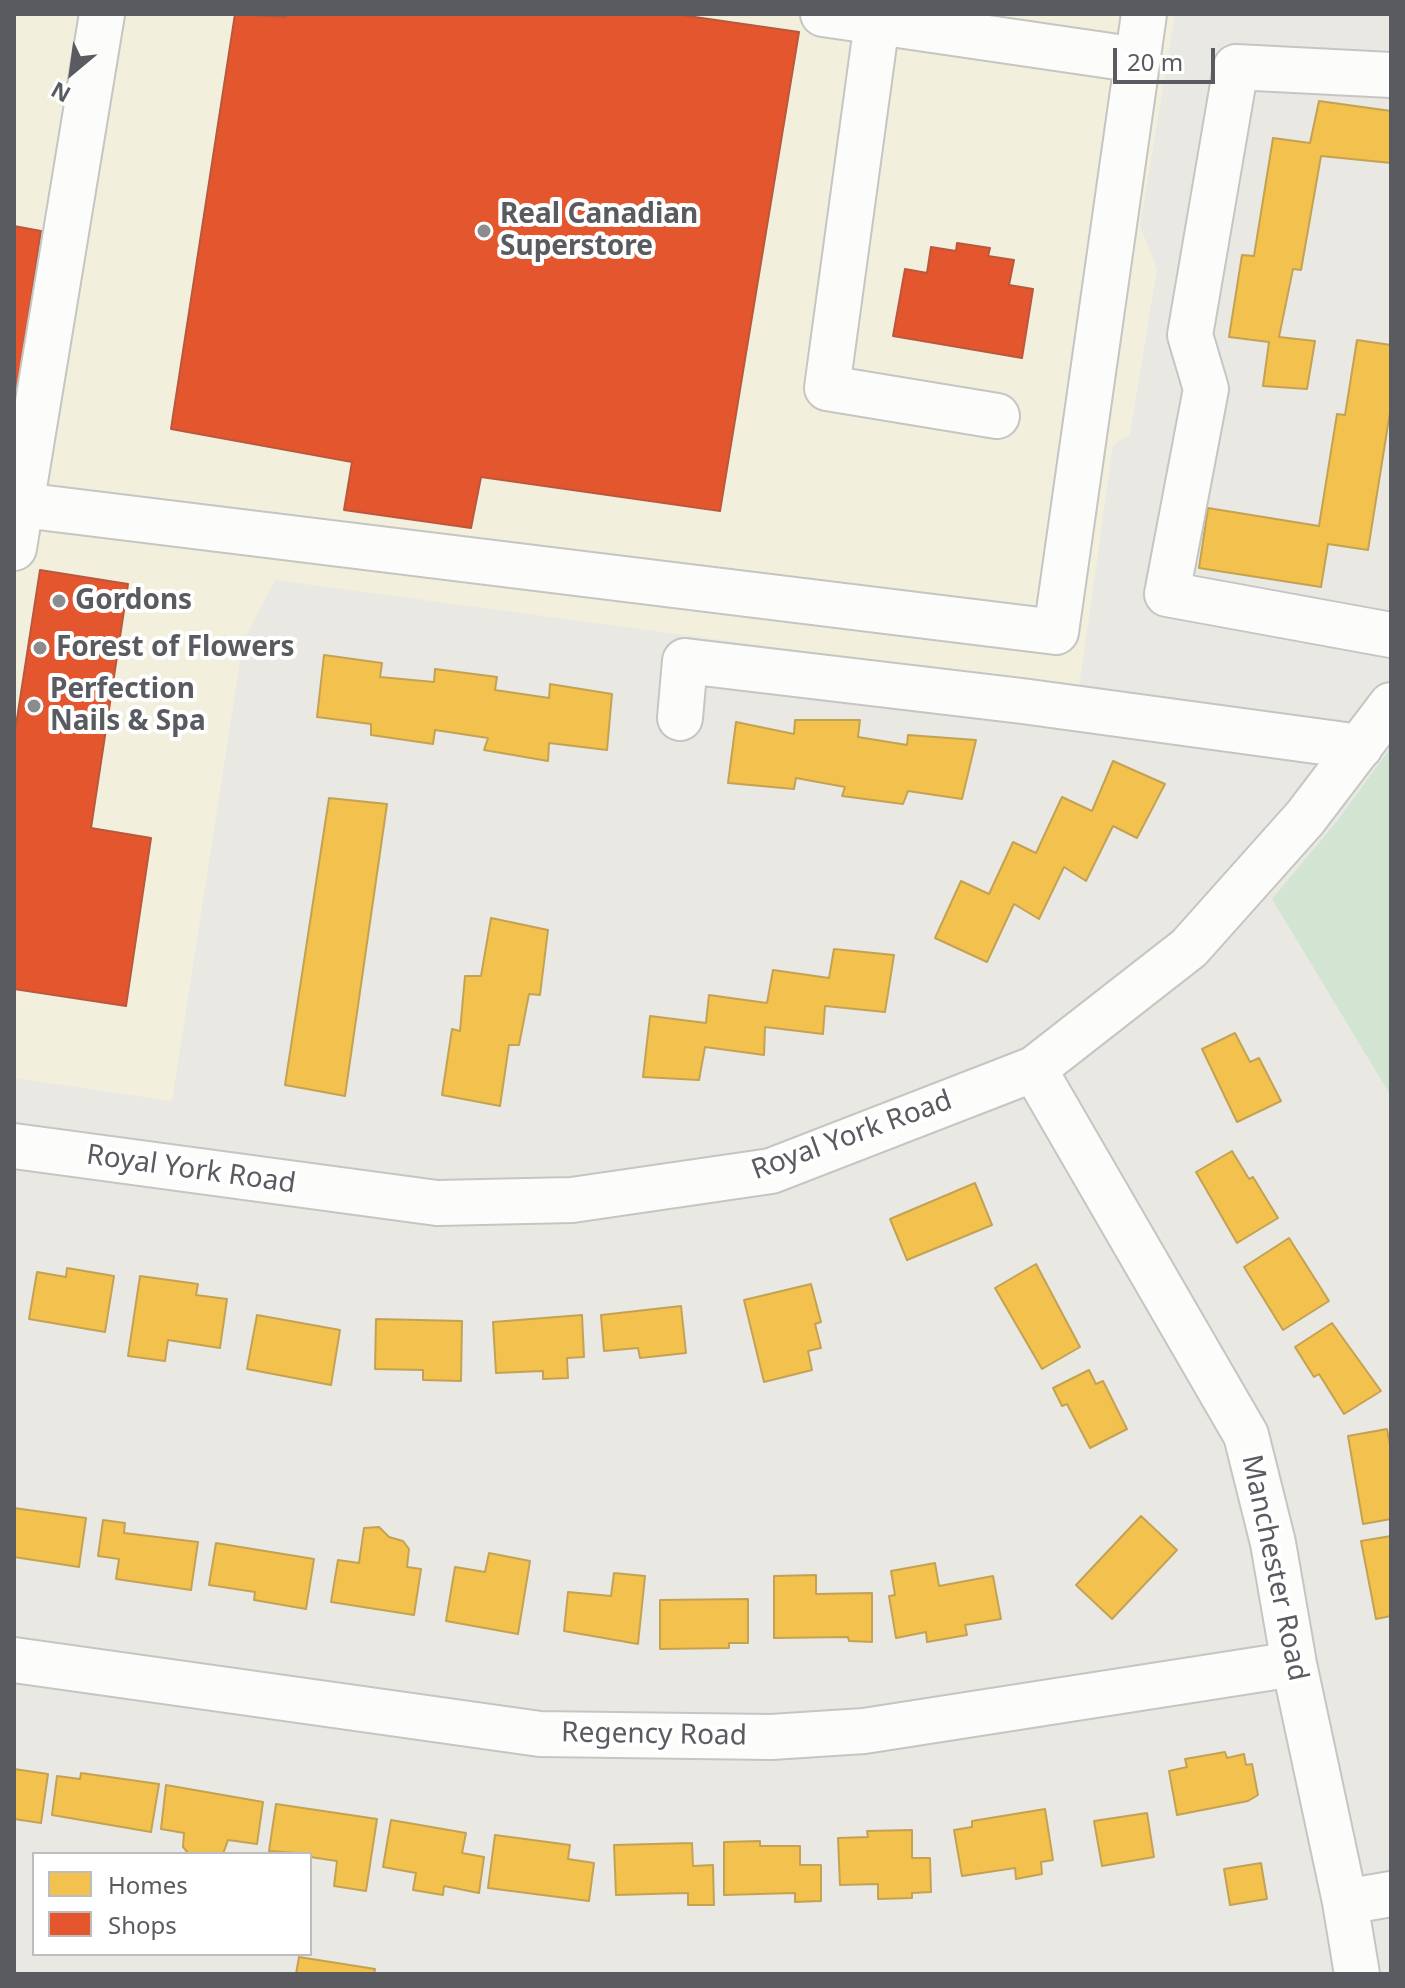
<!DOCTYPE html>
<html>
<head>
<meta charset="utf-8">
<style>
	body { margin:0 }
	#map { position:relative; width:1405px; height:1988px; overflow:hidden; background:#e9e8e3; font-family:"Noto Sans",sans-serif }
	canvas { display:block }
	.frame { position:absolute; inset:0; border:16px solid #595b60; pointer-events:none }
	.legend { position:absolute; left:32px; top:1852px; width:280px; height:104px; box-sizing:border-box; background:#fff; border:2px solid #bdbdbf; margin:0; padding:10px 14px; list-style:none; font-size:24px; color:#595b60 }
	.legend li { display:flex; align-items:center; gap:16px; height:40px }
	.legend b { width:40px; border:2px solid #bdbdbf }
	.north { position:absolute; left:32px; top:32px; width:80px; height:80px; -webkit-text-stroke:6px #fff; paint-order:stroke; rotate:209deg; font-size:22px; font-weight:700; line-height:32px; text-align:center; color:#595b60 }
	.north::after { content:''; display:block; margin:auto; width:28px; height:36px; background:#595b60; clip-path:polygon(50% 0,100% 100%,50% 72%,0 100%) }
	.scale { position:absolute; left:1113px; top:48px; width:102px; height:36px; box-sizing:border-box; border:4px solid #595b60; border-top:0; padding-left:10px; font-size:24px; line-height:28px; white-space:nowrap; color:#595b60; -webkit-text-stroke:6px #fff; paint-order:stroke }
</style>
</head>
<body>
<div id="map">
<canvas width="1405" height="1988"></canvas>
<div class="frame"></div>
<ul class="legend">
<li><b style="height:22px;background:#f2c14e"></b>Homes</li>
<li><b style="height:22px;background:#e4572e"></b>Shops</li>
</ul>
<div class="north">N</div>
<div class="scale">20 m</div>
</div>
<script>
const g = document.querySelector('canvas').getContext('2d');
g.lineJoin = 'round';
function paint(path, color) {
  g.fillStyle = color;
  g.fill(path, 'evenodd');
}
function shape(rows) {
  const path = new Path2D();
  for (const r of rows) {
    path.moveTo(r[0], r[1]);
    for (let i = 2; i < r.length; i += 2) path.lineTo(r[i], r[i + 1]);
  }
  return path;
}
function trace(path, color, width, dash) {
  g.strokeStyle = color;
  g.lineWidth = width;
  g.lineCap = dash ? 'butt' : 'round';
  g.setLineDash(dash || []);
  g.stroke(path);
}
function drawText(font, color, halo, rows, align = 'center') {
  g.font = font + ' "Noto Sans",sans-serif';
  g.lineWidth = 8;
  g.setLineDash([]);
  g.textBaseline = 'middle';
  g.strokeStyle = halo;
  g.fillStyle = color;
  for (const [text, x, y, turn = 0] of rows) {
    g.save();
    g.translate(x, y);
    g.rotate((+turn || 0) * Math.PI / 180);
    g.textAlign = isNaN(turn) ? turn : align;
    if (halo) g.strokeText(text, 0, 0);
    g.fillText(text, 0, 0);
    g.restore();
  }
}
const commercial = shape([
	[14,14,1175,14,1140,226,1157,269,1130,434,1113,445,1079,688,275,580,243,642,172,1101,14,1078]
]);
const green = shape([
	[1391,747,1391,1096,1272,899,1338,820]
]);
const homes = shape([
	[1319,101,1391,111,1391,163,1321,156,1301,270,1293,269,1279,337,1315,341,1307,389,1263,386,1269,342,1229,337,1242,255,1254,256,1273,138,1310,143,1319,101],
	[1357,340,1391,345,1391,406,1368,550,1328,544,1321,587,1199,568,1208,508,1319,526,1337,414,1345,415,1357,340],
	[324,655,382,663,380,677,434,682,435,669,497,677,495,690,549,698,550,684,612,694,607,750,549,743,548,761,484,750,488,738,435,730,433,744,371,735,371,724,317,717,324,655],
	[795,720,860,720,858,737,907,745,908,735,976,740,962,799,908,791,903,804,842,796,845,787,796,778,794,789,728,783,736,722,794,734,795,720],
	[1113,761,1165,784,1137,838,1113,826,1086,881,1064,867,1039,919,1014,904,987,962,935,938,961,881,989,894,1013,842,1036,853,1062,797,1092,811,1113,761],
	[329,798,387,804,345,1096,285,1085,329,798],
	[491,918,548,930,540,995,529,994,519,1045,509,1045,500,1106,442,1095,452,1029,460,1031,465,976,481,976,491,918],
	[834,949,894,955,885,1012,825,1006,823,1034,765,1027,764,1055,705,1047,699,1080,643,1077,650,1016,706,1023,709,995,767,1003,773,970,829,978,834,949],
	[1235,1033,1250,1062,1259,1058,1281,1101,1237,1122,1202,1049,1235,1033],
	[1232,1151,1249,1179,1253,1177,1278,1218,1237,1243,1196,1172,1232,1151],
	[975,1183,992,1225,907,1260,890,1219,975,1183],
	[1289,1238,1329,1301,1283,1330,1244,1267,1289,1238],
	[1036,1264,1080,1347,1042,1369,995,1288,1036,1264],
	[67,1268,114,1276,105,1332,29,1319,37,1272,66,1277,67,1268],
	[140,1276,198,1284,196,1295,227,1299,220,1348,168,1340,165,1361,128,1356,140,1276],
	[811,1284,821,1322,815,1324,821,1348,808,1351,812,1370,764,1382,744,1300,811,1284],
	[681,1306,686,1353,640,1358,638,1348,604,1351,601,1315,681,1306],
	[257,1315,340,1330,331,1385,247,1369,257,1315],
	[582,1315,584,1357,567,1358,568,1378,543,1379,543,1371,496,1373,493,1322,582,1315],
	[376,1319,462,1321,461,1381,423,1380,423,1370,375,1369,376,1319],
	[1332,1323,1381,1391,1344,1414,1319,1374,1314,1377,1295,1347,1332,1323],
	[1089,1370,1096,1384,1103,1381,1127,1429,1090,1448,1067,1404,1062,1406,1053,1388,1089,1370],
	[1387,1429,1391,1450,1391,1519,1363,1524,1348,1436,1387,1429],
	[14,1498,14,1508,86,1518,79,1567,14,1557,14,1498],
	[1141,1516,1177,1550,1112,1619,1076,1585,1141,1516],
	[103,1520,125,1523,124,1533,198,1542,191,1590,116,1579,119,1559,98,1556,103,1520],
	[379,1527,389,1537,403,1541,409,1549,407,1567,421,1569,414,1615,331,1602,338,1560,359,1563,364,1528,379,1527],
	[1391,1536,1391,1616,1376,1619,1361,1541,1391,1536],
	[216,1543,314,1559,306,1609,254,1600,255,1592,209,1585,216,1543],
	[489,1553,530,1561,518,1634,446,1621,455,1567,485,1572,489,1553],
	[935,1563,939,1586,993,1576,1001,1619,965,1625,967,1635,927,1642,926,1632,896,1638,889,1596,895,1595,891,1571,935,1563],
	[614,1573,645,1576,638,1644,564,1631,568,1592,611,1596,614,1573],
	[816,1575,816,1594,872,1593,872,1642,849,1641,848,1637,774,1638,774,1576,816,1575],
	[748,1599,748,1643,729,1643,729,1648,660,1649,660,1600,748,1599],
	[1225,1752,1227,1758,1244,1754,1246,1765,1252,1764,1258,1795,1248,1801,1177,1815,1169,1771,1187,1767,1185,1759,1225,1752],
	[14,1769,48,1774,41,1823,14,1819,14,1769],
	[81,1773,159,1784,151,1832,52,1815,57,1776,80,1779,81,1773],
	[166,1785,263,1802,257,1844,228,1840,223,1854,189,1854,183,1847,184,1833,161,1829,166,1785],
	[276,1804,377,1819,366,1891,334,1886,337,1861,310,1857,310,1854,269,1851,276,1804],
	[1045,1809,1053,1860,1041,1862,1042,1874,1016,1879,1015,1868,962,1876,954,1830,972,1827,972,1821,1045,1809],
	[1147,1813,1154,1857,1102,1866,1094,1821,1147,1813],
	[391,1820,466,1833,462,1853,484,1857,479,1893,444,1886,443,1895,413,1890,416,1873,383,1867,391,1820],
	[912,1830,912,1858,930,1858,931,1892,912,1893,912,1898,878,1899,878,1884,840,1885,838,1838,868,1837,867,1831,912,1830],
	[495,1835,570,1845,568,1859,594,1863,589,1901,488,1888,495,1835],
	[760,1841,760,1846,800,1846,800,1865,821,1865,821,1901,795,1902,795,1893,724,1895,724,1842,760,1841],
	[692,1843,693,1866,713,1865,714,1905,688,1905,688,1893,616,1895,614,1845,692,1843],
	[1261,1863,1267,1899,1230,1905,1224,1869,1261,1863],
	[299,1957,375,1969,374,1974,296,1974,299,1957]
]);
const shops = shape([
	[235,14,286,17,286,14,674,14,799,32,720,511,481,477,471,528,344,510,352,462,171,429,235,14],
	[14,226,41,231,14,412,14,226],
	[957,243,990,248,988,256,1014,260,1009,285,1033,289,1022,358,893,336,905,269,927,273,931,247,956,251,957,243],
	[40,570,128,584,91,828,151,838,126,1006,14,989,14,738,40,570]
]);
const minor = shape([
	[823,14,1138,60],
	[877,22,827,388,997,416],
	[1391,75,1236,67,1190,335,1206,389,1167,594,1391,635],
	[14,504,1056,632,1144,14],
	[14,548,102,14],
	[680,718,685,661,1022,701,1360,747],
	[1034,1069,1246,1435,1273,1543,1294,1664,1345,1902,1357,1974],
	[14,1146,437,1203,572,1200,771,1171,1034,1069,1189,948,1305,818,1391,705],
	[14,1660,540,1734,771,1737,864,1731,1294,1664],
	[1345,1902,1391,1894]
]);
const markers = [
	[484,231,8,"#8b8c8e"],
	[59,601,8,"#8b8c8e"],
	[40,648,8,"#8b8c8e"],
	[34,706,8,"#8b8c8e"]
];
const poiNames = [
	["Real Canadian",500,215],
	["Superstore",500,247],
	["Gordons",75,601],
	["Forest of Flowers",56,648],
	["Perfection",50,690],
	["Nails & Spa",50,722]
];
const streetNames = [
	["Royal York Road",852,1136,-20],
	["Royal York Road",191,1170,8],
	["Manchester Road",1274,1568,78],
	["Regency Road",654,1735,1]
];
paint(commercial, '#f2f0dc');
paint(green, '#d2e4d2');
paint(homes, '#f2c14e');
trace(homes, '#c4a253', 2);
paint(shops, '#e4572e');
trace(shops, '#ba583d', 2);
trace(minor, '#c5c5c3', 48);
trace(minor, '#fcfcfb', 44);
for (const [x, y, r, color] of markers) {
  const dot = new Path2D();
  dot.arc(x, y, r, 0, 2 * Math.PI);
  g.fillStyle = color;
  g.fill(dot);
  trace(dot, '#fff', 3);
}
drawText('bold 28px', '#595b60', '#fff', poiNames, 'left');
drawText('28px', '#595b60', '#fff', streetNames);
</script>
</body>
</html>
